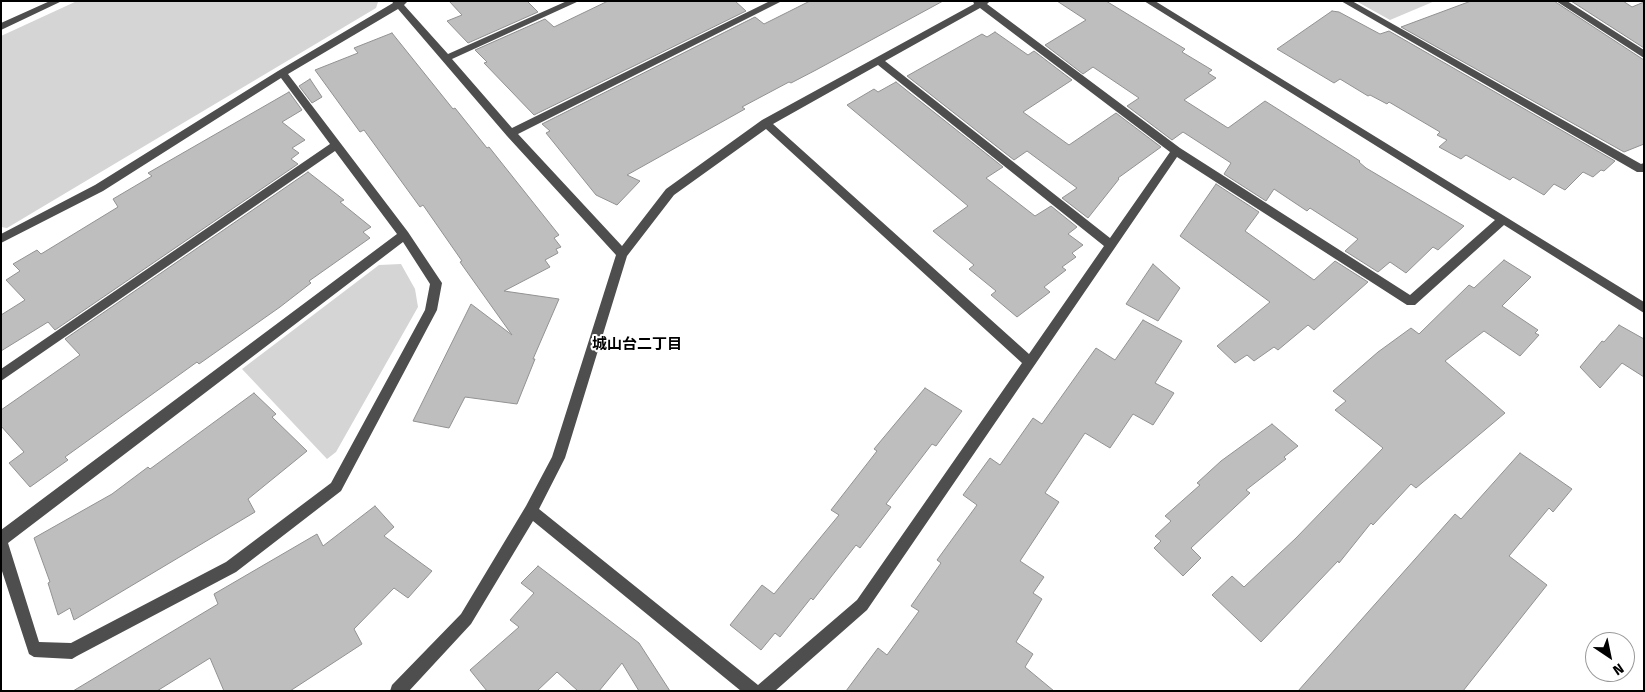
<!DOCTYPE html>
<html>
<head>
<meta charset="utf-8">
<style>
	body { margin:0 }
	#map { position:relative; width:1645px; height:692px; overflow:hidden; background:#fff; font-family:"Fira Sans",sans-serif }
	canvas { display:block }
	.frame { position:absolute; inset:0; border:2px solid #000; pointer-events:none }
	.north { position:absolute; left:1585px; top:632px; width:50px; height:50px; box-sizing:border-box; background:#fff; border:1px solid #999; border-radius:50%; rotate:146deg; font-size:14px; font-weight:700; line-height:20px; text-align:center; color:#000 }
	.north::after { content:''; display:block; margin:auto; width:18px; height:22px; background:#000; clip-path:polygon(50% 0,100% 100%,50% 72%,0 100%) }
</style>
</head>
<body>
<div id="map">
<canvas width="1645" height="692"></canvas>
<div class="frame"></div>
<div class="north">N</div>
</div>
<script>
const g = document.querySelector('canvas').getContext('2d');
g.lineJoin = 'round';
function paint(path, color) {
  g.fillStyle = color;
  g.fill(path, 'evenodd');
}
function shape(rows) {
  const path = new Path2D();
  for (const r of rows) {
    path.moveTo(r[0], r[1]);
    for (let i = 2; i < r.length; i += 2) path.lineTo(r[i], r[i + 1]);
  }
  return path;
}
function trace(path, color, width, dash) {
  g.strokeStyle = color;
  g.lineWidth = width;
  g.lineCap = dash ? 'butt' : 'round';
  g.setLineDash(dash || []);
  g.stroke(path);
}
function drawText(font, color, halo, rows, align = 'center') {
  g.font = font + ' "Fira Sans","Noto Sans JP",sans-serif';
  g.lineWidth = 4;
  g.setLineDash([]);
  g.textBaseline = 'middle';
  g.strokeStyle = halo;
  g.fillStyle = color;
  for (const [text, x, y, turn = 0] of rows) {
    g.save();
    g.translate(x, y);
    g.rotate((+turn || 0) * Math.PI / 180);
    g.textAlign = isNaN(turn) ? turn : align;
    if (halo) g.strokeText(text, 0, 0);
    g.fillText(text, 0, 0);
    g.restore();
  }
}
const green = shape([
	[77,1,377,1,378,2,376,8,7,228,1,227,1,36],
	[1356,1,1435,1,1390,20],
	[401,264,415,289,418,307,336,452,327,459,242,369,379,265]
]);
const building = shape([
	[449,1,527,1,538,12,468,43,447,21,462,15,449,1],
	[608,1,735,1,746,11,534,115,484,63,487,62,475,50,545,19,554,27,608,1],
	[810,1,943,1,816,70,791,83,789,82,742,107,745,109,627,175,640,181,617,205,596,195,546,133,550,131,542,124,755,17,764,24,810,1],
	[1057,1,1106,1,1185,49,1182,52,1212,70,1208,73,1216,78,1184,100,1228,128,1265,101,1360,161,1359,162,1366,168,1464,226,1438,250,1433,247,1406,273,1390,262,1378,272,1345,251,1358,239,1310,208,1307,211,1274,189,1266,201,1224,174,1231,163,1183,132,1172,140,1127,106,1139,98,1093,67,1083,74,1045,45,1086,20,1057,1],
	[1471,1,1554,1,1644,60,1644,144,1624,152,1401,27,1471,1],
	[1571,1,1623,1,1632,7,1644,2,1644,48,1571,1],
	[1332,11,1339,12,1380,34,1389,31,1615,161,1604,171,1601,170,1593,177,1583,172,1565,190,1554,184,1544,195,1513,177,1510,180,1466,155,1461,159,1439,147,1447,140,1437,135,1440,132,1389,102,1387,104,1370,95,1368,96,1340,79,1334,83,1277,49,1332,11],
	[995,32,1028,55,1034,51,1072,80,1023,112,1069,145,1116,113,1161,147,1118,178,1119,179,1088,218,1062,198,1077,188,1027,151,1014,160,907,76,982,34,987,37,995,32],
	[392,33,453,109,455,108,487,148,489,147,559,235,554,238,561,247,556,249,558,253,545,260,550,267,504,291,559,299,533,359,535,359,517,404,465,397,449,428,413,421,471,304,512,335,460,262,462,261,423,205,420,207,364,130,360,132,315,70,358,53,354,48,392,33],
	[310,79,322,97,312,103,299,86,310,79],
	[896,82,1003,167,986,178,1035,216,1051,206,1077,227,1068,234,1083,245,1072,253,1076,257,1062,267,1066,270,1044,287,1050,292,1017,317,991,295,996,291,969,269,974,265,933,231,968,206,847,105,874,89,878,92,896,82],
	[289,92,302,110,282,122,305,140,292,148,299,153,291,159,298,164,55,330,48,322,1,351,1,315,25,300,6,280,20,271,13,264,37,250,41,254,118,207,113,199,152,176,148,173,289,92],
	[308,172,344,200,340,202,371,227,363,232,370,238,309,281,311,283,280,307,199,364,197,362,65,457,68,460,30,487,9,463,24,452,1,426,1,410,80,355,65,339,308,172],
	[1216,184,1259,212,1245,231,1314,280,1335,261,1368,282,1314,330,1308,325,1278,350,1274,347,1254,361,1247,355,1235,363,1217,346,1270,302,1180,236,1216,184],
	[1504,260,1531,277,1502,306,1538,330,1535,333,1539,335,1520,356,1484,331,1445,361,1505,413,1416,488,1411,484,1373,525,1371,523,1339,563,1338,561,1261,642,1212,595,1232,576,1244,587,1296,538,1383,448,1335,410,1346,401,1333,391,1378,352,1411,328,1419,334,1469,285,1474,288,1504,260],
	[1153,264,1180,288,1158,321,1126,304,1153,264],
	[1143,320,1182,341,1155,383,1174,393,1153,425,1133,414,1110,448,1085,433,1045,493,1059,502,1020,561,1044,577,1033,593,1042,599,1016,642,1033,654,1025,667,1054,691,846,691,878,648,887,655,919,611,911,606,941,563,937,560,977,505,963,495,990,458,1000,465,1033,418,1042,424,1096,348,1115,360,1143,320],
	[1619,325,1644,339,1644,377,1622,363,1600,388,1580,367,1602,341,1604,342,1619,325],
	[925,388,962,411,936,446,932,444,886,504,891,507,860,548,856,545,813,600,811,598,780,637,775,633,761,650,730,625,762,585,774,594,839,515,831,510,877,451,874,449,925,388],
	[254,393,276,414,272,417,307,451,248,499,255,512,74,620,70,608,58,615,48,583,50,582,34,538,112,494,148,467,150,469,254,393],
	[1272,424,1298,446,1284,457,1286,459,1246,490,1250,493,1191,548,1201,558,1183,576,1154,548,1161,541,1155,536,1171,521,1165,516,1200,485,1197,483,1221,461,1272,424],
	[1520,453,1572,489,1553,512,1549,508,1509,556,1547,585,1463,691,1298,691,1455,514,1461,519,1520,453],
	[375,506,394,527,384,536,432,571,408,598,394,588,354,629,362,644,290,691,224,691,210,658,157,691,73,691,218,604,214,594,317,534,323,546,375,506],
	[538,566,639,643,670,691,639,691,622,663,599,691,578,691,557,672,537,691,487,691,470,670,519,627,510,620,534,593,521,583,538,566]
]);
const minor = shape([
	[50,1,62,1,1,30,1,23,50,1],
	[392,1,408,1,404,5,448,54,567,1,579,1,452,59,512,128,770,1,782,1,518,134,622,246,666,189,762,120,974,4,973,1,990,1,987,4,1180,148,1410,295,1495,220,1144,1,1155,1,1644,302,1644,313,1504,225,1415,305,1407,305,1177,157,867,610,775,691,741,691,533,521,471,624,409,691,390,691,392,685,461,614,526,506,552,457,616,255,507,136,398,9,288,74,408,232,442,283,437,310,341,491,236,572,77,656,72,659,34,657,29,654,1,568,1,530,397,234,335,151,1,381,1,369,330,144,281,78,103,191,1,243,1,234,95,185,278,71,393,3,392,1],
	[980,8,1170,152,1110,238,885,61,980,8],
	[878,65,1104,246,1029,354,773,124,878,65],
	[766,129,1022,363,857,600,758,685,539,509,565,458,627,256,674,195,766,129],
	[403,242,430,284,425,310,331,483,226,562,71,643,39,642,8,543,403,242],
	[1341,1,1352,1,1641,164,1644,163,1644,172,1637,172,1341,1],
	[1556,1,1567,1,1644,50,1644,58,1556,1]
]);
const neighbourhoodNames = [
	["城山台二丁目",637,345]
];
paint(green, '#d5d5d5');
paint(building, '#bebebe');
trace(building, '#929292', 1);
paint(minor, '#4e4e4e');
drawText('bold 15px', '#000', '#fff', neighbourhoodNames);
</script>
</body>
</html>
